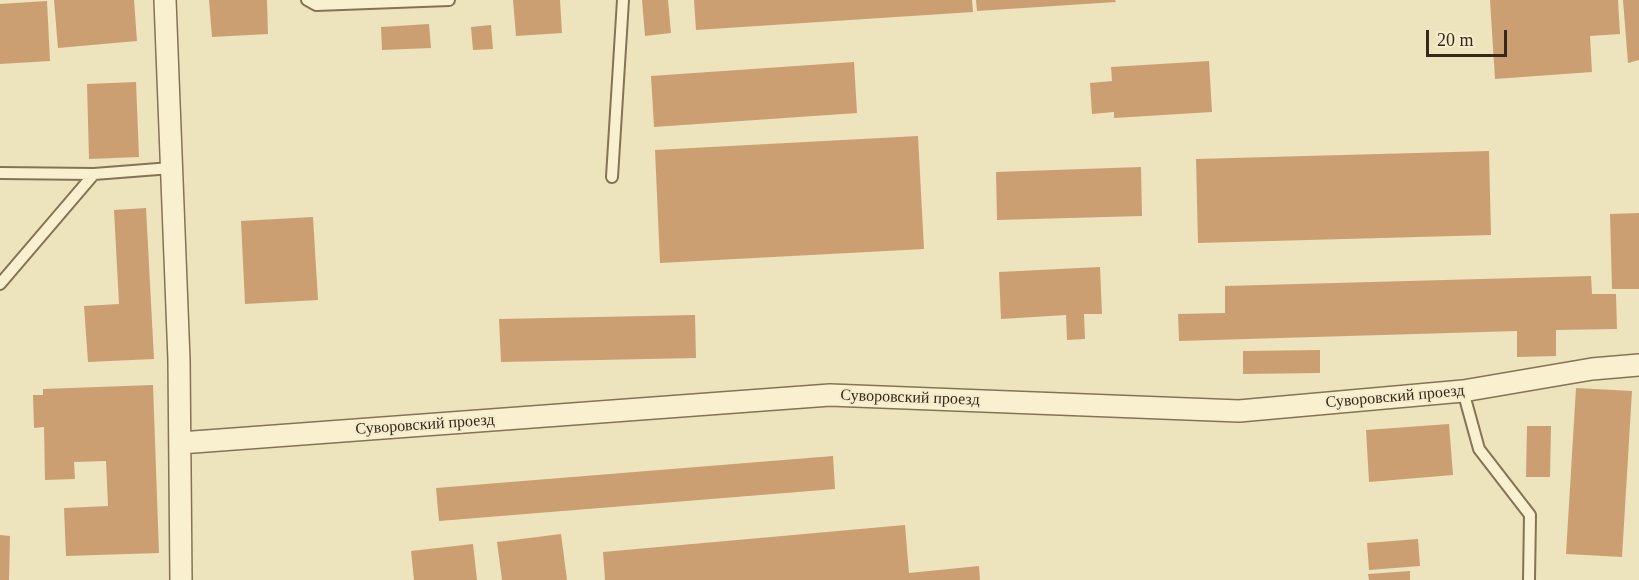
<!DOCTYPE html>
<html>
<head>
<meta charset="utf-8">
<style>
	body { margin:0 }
	#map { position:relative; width:1639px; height:580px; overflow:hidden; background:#ede3bd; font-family:Georgia,serif }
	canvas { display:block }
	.scale { position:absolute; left:1426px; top:30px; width:81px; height:27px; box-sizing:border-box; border:3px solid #34291b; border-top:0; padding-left:8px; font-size:18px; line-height:21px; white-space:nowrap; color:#34291b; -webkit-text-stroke:4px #f5eccc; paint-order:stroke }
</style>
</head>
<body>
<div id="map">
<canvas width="1639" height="580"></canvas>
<div class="scale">20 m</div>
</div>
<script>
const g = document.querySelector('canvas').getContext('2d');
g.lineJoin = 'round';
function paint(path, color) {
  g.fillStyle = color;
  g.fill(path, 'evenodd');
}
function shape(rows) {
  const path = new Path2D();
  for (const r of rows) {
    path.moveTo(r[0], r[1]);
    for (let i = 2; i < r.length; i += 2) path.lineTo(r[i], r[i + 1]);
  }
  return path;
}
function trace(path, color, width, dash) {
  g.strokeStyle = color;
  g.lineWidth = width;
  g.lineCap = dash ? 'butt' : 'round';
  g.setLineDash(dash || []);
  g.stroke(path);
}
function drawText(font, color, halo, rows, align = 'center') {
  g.font = font + ' Georgia,serif';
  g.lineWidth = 4.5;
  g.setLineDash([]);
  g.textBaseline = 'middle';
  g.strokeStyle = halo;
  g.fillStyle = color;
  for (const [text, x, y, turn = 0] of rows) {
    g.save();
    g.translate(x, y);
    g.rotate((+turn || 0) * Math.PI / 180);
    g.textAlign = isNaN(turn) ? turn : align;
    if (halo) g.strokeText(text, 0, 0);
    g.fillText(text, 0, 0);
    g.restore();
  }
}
const building = shape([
	[54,0,134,0,137,41,58,48],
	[209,0,267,0,268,34,212,37],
	[513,0,560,0,562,33,516,36],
	[642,0,668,0,671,33,645,36],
	[694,0,972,0,973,12,696,30],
	[976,0,1115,0,1116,2,977,11],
	[1490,0,1618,0,1620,34,1590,36,1592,72,1495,79],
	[1623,0,1639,0,1639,60,1628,63],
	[47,1,50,61,0,64,0,4],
	[429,24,431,48,382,50,381,27],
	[491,25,493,49,473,50,471,27],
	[1209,61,1212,112,1114,118,1114,112,1092,114,1090,83,1112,81,1111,67],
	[854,62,857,113,654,127,651,76],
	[136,82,139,157,89,159,87,84],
	[918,136,924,249,660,263,655,150],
	[1489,151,1491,235,1198,243,1196,159],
	[1141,167,1142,216,997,220,996,172],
	[146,208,154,359,88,362,84,306,119,304,114,210],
	[1639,213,1639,289,1612,289,1610,214],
	[313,217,318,300,245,304,241,221],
	[1100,267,1102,314,1084,314,1085,339,1067,340,1066,315,1001,319,999,272],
	[1591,276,1592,294,1616,294,1617,329,1556,330,1556,356,1517,357,1517,331,1179,341,1178,314,1225,313,1225,286],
	[695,315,696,358,501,362,499,319],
	[1320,350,1320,373,1243,374,1243,351],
	[153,385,159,553,66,556,64,508,108,506,106,461,74,462,75,479,45,480,44,427,34,428,33,395,43,395,43,389],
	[1576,388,1632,391,1622,557,1566,554],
	[1449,424,1453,475,1369,482,1366,430],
	[1527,426,1551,426,1550,477,1526,477],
	[833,456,835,489,439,521,436,488],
	[905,525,909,573,979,566,980,580,605,580,603,552],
	[561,534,567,580,502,580,497,542],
	[0,535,10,536,9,580,0,580],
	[1418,539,1420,566,1369,570,1367,543],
	[473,544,477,580,414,580,411,551],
	[1410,571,1410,580,1369,580,1368,574]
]);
const service = shape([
	[307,0,316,5,449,0],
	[0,173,94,174],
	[612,177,623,0],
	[0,284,94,174,171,168],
	[1463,391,1479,449,1530,515,1529,580]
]);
const minor = shape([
	[165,0,179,360,181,580],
	[180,443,830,395,1239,411,1463,391,1592,369,1639,365]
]);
const streetNames = [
	["Суворовский проезд",1395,397,-5],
	["Суворовский проезд",910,398,2],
	["Суворовский проезд",425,425,-4]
];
paint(building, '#cc9f72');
trace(service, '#857356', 14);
trace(minor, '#857356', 24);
trace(service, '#f9f0cf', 10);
trace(minor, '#f9f0cf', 21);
drawText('16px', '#34291b', '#f5eccc', streetNames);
</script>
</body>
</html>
